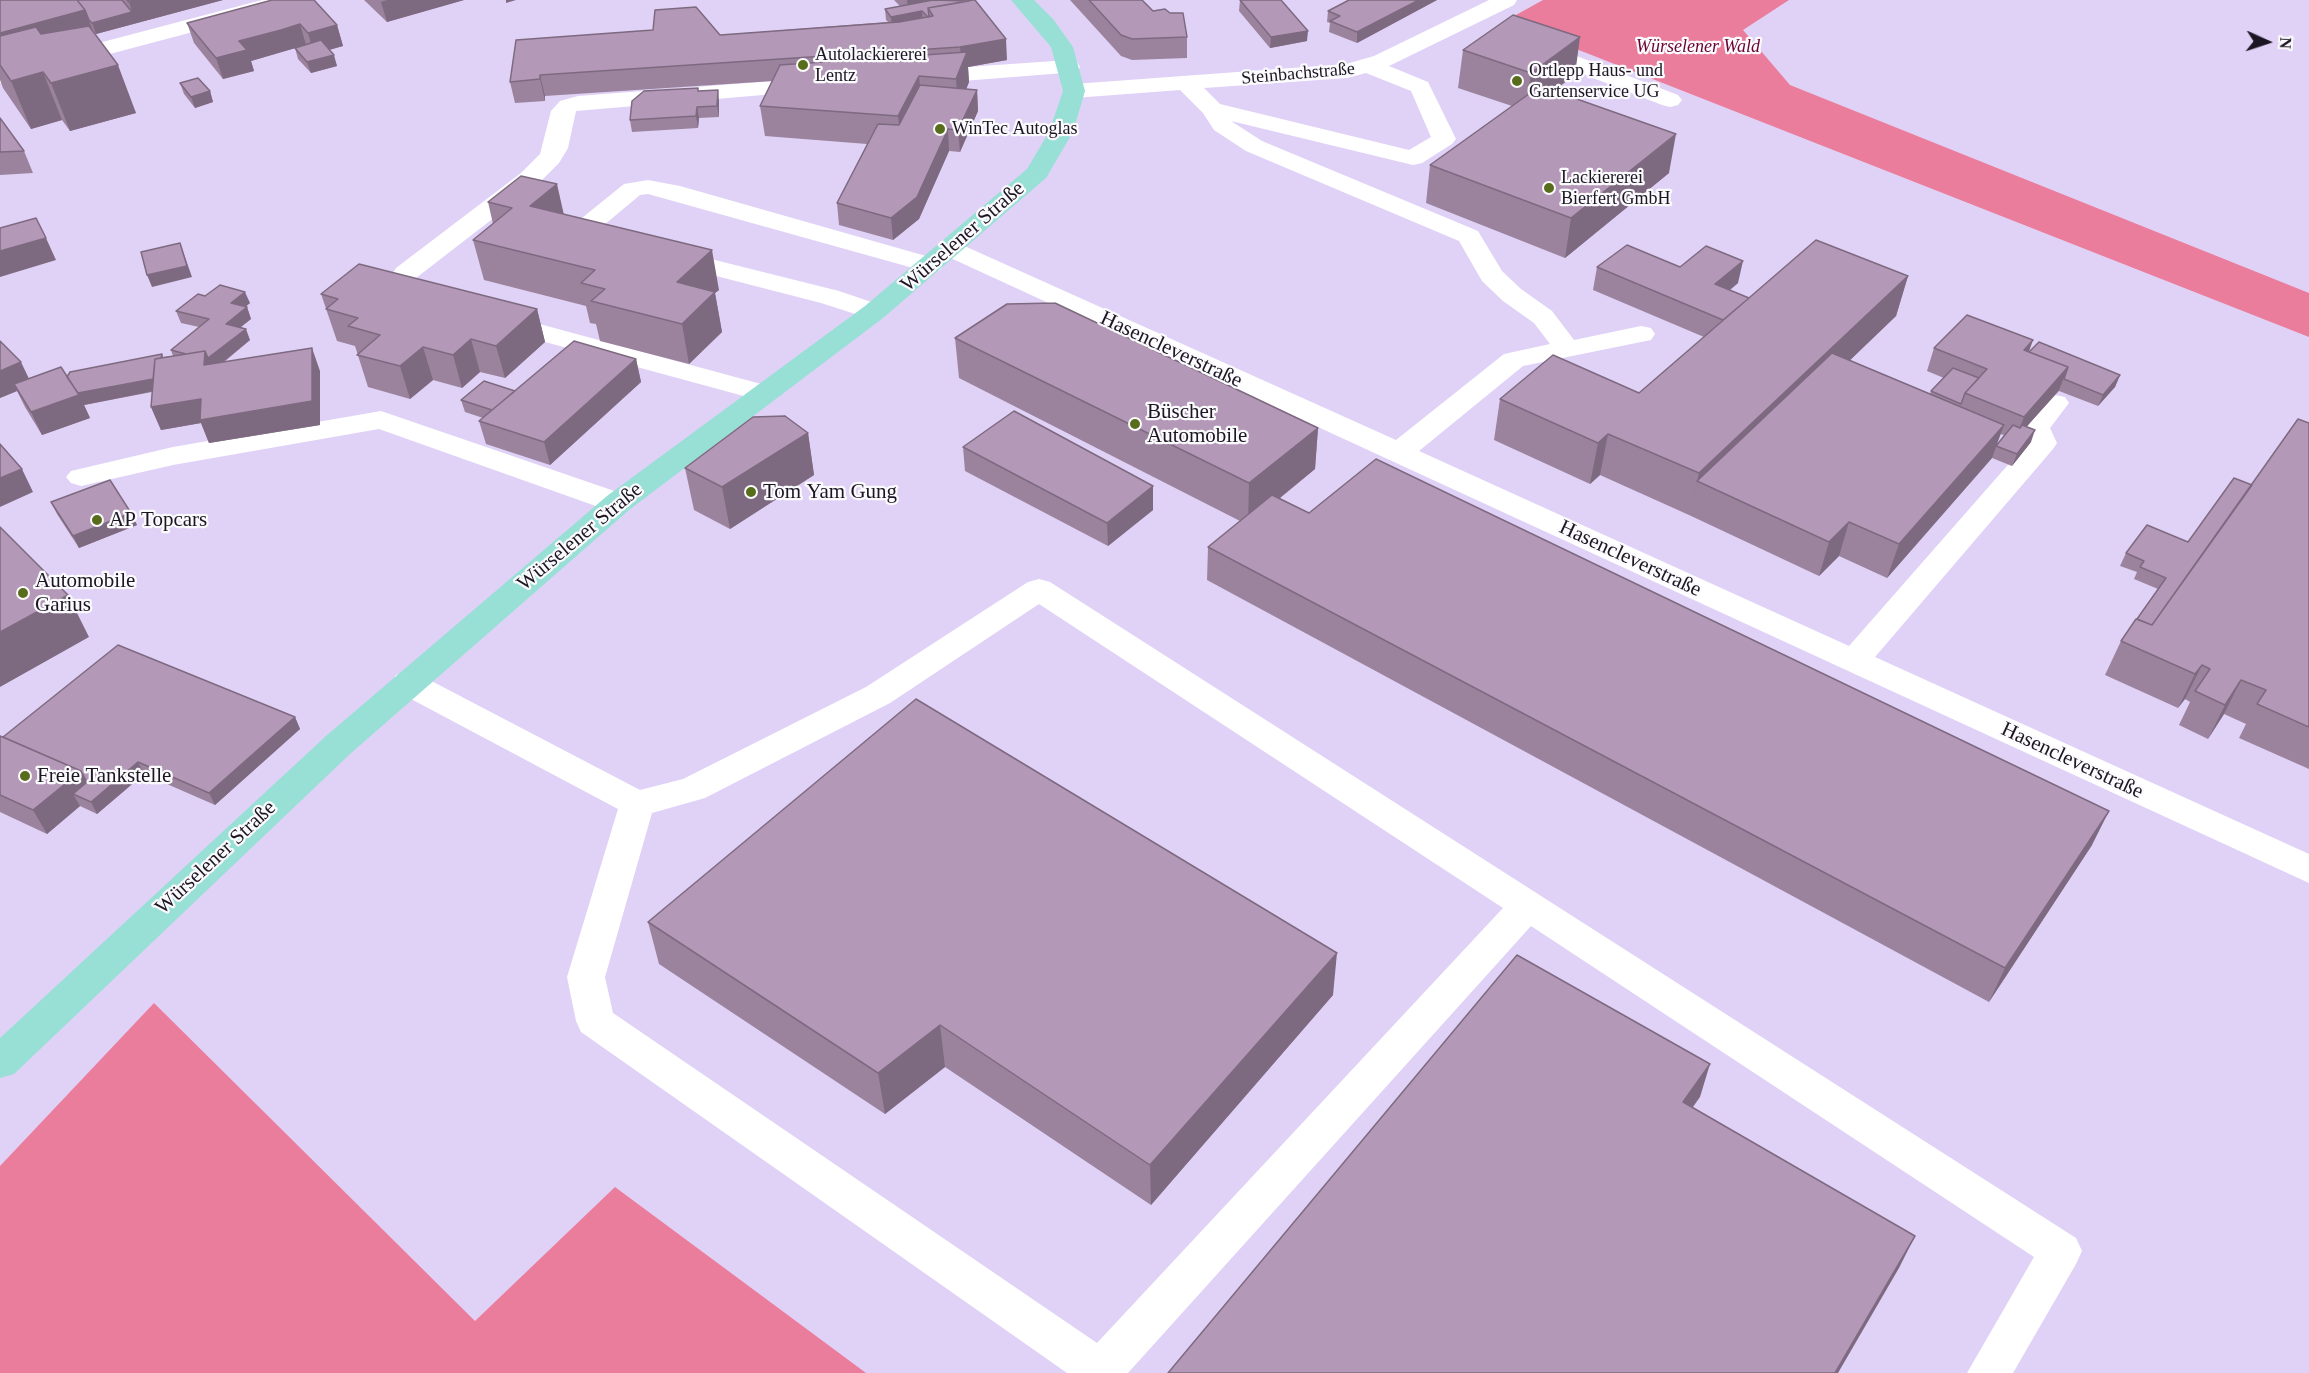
<!DOCTYPE html>
<html>
<head>
<meta charset="utf-8">
<style>
	body { margin:0 }
	#map { position:relative; width:2309px; height:1373px; overflow:hidden; background:#e0d2f7; font-family:Georgia,serif }
	canvas { display:block }
	.north { position:absolute; left:2237px; top:12px; width:60px; height:60px; -webkit-text-stroke:4px #fbfafd; paint-order:stroke; rotate:93deg; font-size:16px; font-weight:700; line-height:24px; text-align:center; color:#1c1623 }
	.north::after { content:''; display:block; margin:auto; width:21px; height:27px; background:#1c1623; clip-path:polygon(50% 0,100% 100%,50% 72%,0 100%) }
</style>
</head>
<body>
<div id="map">
<canvas width="2309" height="1373"></canvas>
<div class="north">N</div>
</div>
<script>
const g = document.querySelector('canvas').getContext('2d');
g.lineJoin = 'round';
function paint(path, color) {
  g.fillStyle = color;
  g.fill(path, 'evenodd');
}
function shape(rows) {
  const path = new Path2D();
  for (const r of rows) {
    path.moveTo(r[0], r[1]);
    for (let i = 2; i < r.length; i += 2) path.lineTo(r[i], r[i + 1]);
  }
  return path;
}
function trace(path, color, width, dash) {
  g.strokeStyle = color;
  g.lineWidth = width;
  g.lineCap = dash ? 'butt' : 'round';
  g.setLineDash(dash || []);
  g.stroke(path);
}
function drawText(font, color, halo, rows, align = 'center') {
  g.font = font + ' Georgia,serif';
  g.lineWidth = 4.5;
  g.setLineDash([]);
  g.textBaseline = 'middle';
  g.strokeStyle = halo;
  g.fillStyle = color;
  for (const [text, x, y, turn = 0] of rows) {
    g.save();
    g.translate(x, y);
    g.rotate((+turn || 0) * Math.PI / 180);
    g.textAlign = isNaN(turn) ? turn : align;
    if (halo) g.strokeText(text, 0, 0);
    g.fillText(text, 0, 0);
    g.restore();
  }
}
const forest = shape([
	[1543,0,1789,0,1743,30,1790,85,2309,293,2309,337,1505,21],
	[154,1003,475,1321,615,1187,866,1373,0,1373,0,1166]
]);
const minor = shape([
	[262,0,298,0,295,5,0,83,0,69,262,0],
	[1489,0,1517,0,1514,5,1389,66,1428,82,1456,139,1452,144,1422,163,1413,165,1231,121,1262,141,1478,231,1502,271,1521,289,1552,311,1574,340,1641,326,1651,328,1655,334,1651,340,1641,342,1523,366,1419,451,1849,646,2028,442,2022,428,2045,397,2055,395,2065,397,2069,403,2050,428,2057,443,2053,449,1875,657,2309,854,2309,883,942,254,938,249,942,244,951,241,960,244,1396,440,1504,354,1550,344,1534,323,1503,301,1482,281,1459,241,1246,151,1214,130,1203,113,1180,90,1074,98,1066,96,1063,91,1066,86,1074,84,1346,64,1374,56,1489,0],
	[1366,73,1411,91,1431,137,1409,150,1220,104,1204,88,1347,78,1366,73],
	[1535,40,1678,95,1682,100,1678,105,1670,107,1662,105,1527,52,1524,47,1527,42,1535,40],
	[1069,60,1077,62,1080,67,1077,72,924,84,916,82,913,77,916,72,924,70,1069,60],
	[813,78,821,80,824,85,821,90,576,111,568,148,559,163,539,183,416,278,414,287,438,296,442,302,438,308,429,310,420,308,393,297,389,291,387,283,396,268,521,173,540,154,551,111,560,101,578,96,813,78],
	[648,180,680,186,940,260,944,265,940,270,931,273,648,194,640,195,598,230,622,238,626,243,622,248,613,251,575,238,571,233,577,222,624,184,648,180],
	[671,249,839,291,883,306,887,312,883,318,874,320,821,303,662,262,658,257,662,252,671,249],
	[499,313,772,387,776,393,772,399,762,401,490,327,486,321,490,315,499,313],
	[381,411,629,496,633,503,629,510,618,512,607,510,379,429,173,465,81,486,71,483,66,477,71,471,173,447,381,411],
	[1039,579,1050,582,2076,1238,2082,1251,2076,1264,2013,1373,1967,1373,2034,1257,1531,926,1128,1373,1067,1373,581,1032,576,1021,567,977,618,809,396,691,392,683,396,675,408,672,420,675,640,790,683,779,866,687,1028,582,1039,579],
	[1039,604,1503,908,1097,1343,613,1013,605,977,652,813,705,798,890,703,1039,604]
]);
const major = shape([
	[1011,0,1034,0,1053,19,1073,47,1085,91,1073,132,1046,178,883,318,629,510,350,754,14,1074,0,1078,0,1038,326,736,607,496,865,306,1027,169,1049,132,1063,91,1051,47,1011,0]
]);
const wall = shape([
	[0,0,223,0,96,34,93,31,136,113,70,131,62,120,31,129,3,88,0,80],
	[364,0,464,0,387,22],
	[894,0,969,0,1007,60,968,67,969,82,966,89,977,90,978,111,960,152,949,151,919,219,893,240,839,225,837,203,867,144,765,136,760,106,773,81,545,96,545,101,515,103,510,82,720,35,888,22,886,20,885,9,900,6],
	[1070,0,1142,0,1153,11,1187,37,1187,58,1132,60,1121,56],
	[1240,0,1307,41,1270,48,1239,11],
	[1349,0,1437,0,1357,43,1329,32,1330,23,1327,22,1328,11],
	[187,23,337,25,343,46,329,50,337,66,311,73,298,59,295,48,251,61,254,71,223,79,194,43],
	[1463,50,1575,75,1553,91,1669,173,1565,258,1426,203,1430,165,1512,106,1458,88],
	[180,83,210,91,213,102,195,108,184,94],
	[698,91,719,101,719,117,699,118,698,128,632,132,630,120],
	[0,118,24,151,33,173,0,175],
	[488,202,564,214,719,290,715,293,722,332,689,364,600,341,596,324,590,323,586,306,484,280,473,240,493,224],
	[1597,267,1680,267,1738,283,1730,290,1749,298,1908,276,1896,316,1850,360,1930,394,1931,391,1944,378,1927,371,1934,348,2029,352,2120,375,2115,387,2098,406,2059,391,2027,426,2031,442,2012,466,1992,458,1887,578,1839,556,1819,576,1689,515,1600,475,1590,484,1494,440,1500,399,1639,393,1704,337,1593,290],
	[2000,434,2004,435,1996,446],
	[321,294,537,309,545,342,505,378,480,372,462,388,433,380,410,399,368,387,355,346,337,341],
	[205,296,250,303,245,307,247,307,251,319,240,327,250,340,223,363,320,371,320,425,209,443,201,423,161,430,151,407,152,392,84,405,90,418,42,435,25,407,17,391,0,398,0,341,28,379,67,377,162,354,163,357,173,356,171,350,199,327,181,323,176,311],
	[955,338,1318,428,1315,469,1280,498,1309,513,2092,845,1989,1002,1207,580,1208,547,1240,521,959,378],
	[636,359,641,382,550,465,486,444,479,421,483,418,465,412,461,400,515,391],
	[2309,423,2309,769,2239,738,2246,724,2224,714,2208,739,2179,725,2190,702,2185,699,2178,708,2105,675,2121,641,2158,589,2134,579,2137,572,2120,566,2126,553,2188,542,2252,485],
	[808,433,814,475,730,529,694,510,685,468],
	[963,447,1153,510,1108,546,965,471],
	[51,502,131,513,137,525,79,548,57,514],
	[295,717,300,729,215,805,144,774,97,814,80,806,47,834,0,812,0,736,3,737],
	[648,922,1333,995,1151,1205,945,1067,885,1114,659,964]
]);
const shadedWall = shape([
	[138,0,223,0,96,34,92,23,132,12,129,2],
	[387,0,464,0,387,22,381,2],
	[506,0,516,0,506,3],
	[907,0,964,0,922,11,923,21,892,27,891,17,908,13],
	[1417,0,1437,0,1357,43,1357,32],
	[85,10,93,31,0,39,0,33],
	[300,24,306,45,251,61,254,71,223,79,216,58,239,41],
	[337,25,343,46,314,54,308,33],
	[1308,31,1307,41,1270,48,1271,37],
	[1580,37,1575,75,1526,111,1531,73],
	[1006,39,1007,60,968,67,969,82,958,110,956,79,962,66,960,47],
	[334,55,337,66,311,73,307,62],
	[118,65,136,113,70,131,51,83],
	[43,72,62,120,31,129,11,81],
	[540,75,545,96,545,101,540,79],
	[919,76,922,107,901,147,898,116],
	[718,90,719,101,719,117,717,106],
	[977,90,978,111,960,152,958,130],
	[210,91,213,102,195,108,191,97],
	[697,107,699,118,698,128,696,116],
	[948,129,949,151,919,219,893,240,891,218],
	[1676,134,1669,173,1565,258,1571,218],
	[557,184,566,224,530,206],
	[46,238,56,260,0,277,0,251],
	[180,243,192,277,152,287,147,275],
	[712,250,719,290,715,293,722,332,689,364,682,324,677,282],
	[1743,261,1738,283,1710,306,1715,284],
	[1908,276,1896,316,1715,490,1697,481,1689,515,1699,473],
	[245,292,250,303,235,315,231,303],
	[247,307,251,319,230,336,226,324],
	[537,309,545,342,505,378,496,346],
	[246,329,250,340,213,370,204,365,205,351],
	[471,339,480,372,462,388,453,355],
	[2033,340,2025,363,2024,350],
	[423,347,433,380,410,399,400,366],
	[312,348,320,371,320,425,209,443,201,423,161,430,151,407],
	[162,354,166,366,164,389,84,405,90,418,42,435,31,412,76,393],
	[636,359,641,382,550,465,544,442],
	[21,362,32,385,14,384,17,391,0,398,0,371],
	[2068,367,2059,390,2015,440,2024,417],
	[2120,375,2115,387,2098,406,2103,395],
	[2004,425,1992,458,1887,578,1899,544],
	[1318,428,1315,469,1248,524,1249,483],
	[2035,430,2031,442,2012,466,2017,454],
	[808,433,814,475,730,529,722,487],
	[1608,434,1600,475,1590,484,1598,443],
	[22,469,33,492,0,507,0,478],
	[1153,486,1153,510,1108,546,1107,523],
	[131,513,137,525,79,548,73,536],
	[1849,522,1839,556,1819,576,1829,542],
	[68,595,89,637,0,687,0,632],
	[2202,665,2185,699,2178,708,2195,674],
	[2241,680,2224,714,2208,739,2225,705],
	[295,717,300,729,215,805,209,793],
	[138,762,144,774,97,814,91,802],
	[81,771,94,795,73,794,80,806,47,834,33,810],
	[2109,811,2092,845,1989,1002,2005,968],
	[1337,953,1333,995,1151,1205,1150,1165],
	[940,1025,945,1067,885,1114,878,1073],
	[1710,1064,1700,1097,1673,1135,1683,1102],
	[1915,1236,1899,1268,1838,1373,1835,1373]
]);
const building = shape([
	[0,0,77,0,85,10,0,33,0,0],
	[77,0,122,0,132,12,92,23,89,20,85,10,77,0],
	[127,0,138,0,129,2,127,0],
	[272,0,314,0,337,25,308,33,300,24,281,30,239,41,247,50,216,58,187,23,272,0],
	[933,0,969,1,928,8,929,17,928,17,922,11,891,17,885,9,933,0],
	[973,0,975,0,1006,39,960,47,540,75,540,79,510,82,516,40,653,30,655,10,696,7,720,35,899,22,933,16,928,8,973,0],
	[1089,0,1142,0,1153,11,1165,9,1170,13,1183,13,1187,37,1132,39,1121,35,1089,0],
	[1240,0,1281,0,1308,31,1271,37,1240,0],
	[1349,0,1415,0,1417,1,1357,32,1330,21,1340,16,1328,11,1349,0],
	[1513,15,1580,37,1531,73,1463,50,1513,15],
	[89,26,118,65,51,83,43,72,11,81,0,65,0,36,36,27,41,34,89,26],
	[321,40,334,55,307,62,295,48,321,40],
	[967,52,956,79,919,76,898,116,760,106,780,65,967,52],
	[198,78,210,91,191,97,180,83,198,78],
	[920,85,977,90,958,130,948,129,917,197,891,218,837,203,878,124,899,125,920,85],
	[1540,86,1676,134,1571,218,1430,165,1540,86],
	[698,88,698,91,718,90,717,106,697,107,696,116,630,120,632,101,644,91,698,88],
	[0,118,24,151,0,152,0,118],
	[521,176,557,184,530,206,712,250,677,282,715,292,682,324,591,301,605,289,581,283,595,270,473,240,512,208,488,202,521,176],
	[36,218,46,238,0,251,0,228,36,218],
	[1816,240,1908,276,1699,473,1608,434,1598,443,1500,399,1553,355,1639,393,1816,240],
	[180,243,187,266,147,275,141,252,180,243],
	[1627,245,1680,267,1706,246,1743,261,1715,284,1749,298,1723,320,1597,267,1627,245],
	[359,264,537,309,496,346,471,339,453,355,423,347,400,366,357,355,380,335,348,326,358,318,326,309,338,299,321,294,359,264],
	[220,285,245,292,231,303,247,307,226,324,246,329,208,358,205,351,186,354,171,350,209,319,176,311,198,294,205,296,220,285],
	[1055,303,1318,428,1249,483,955,338,1007,304,1055,303],
	[1967,315,2033,340,2024,350,2068,367,2024,417,1965,393,1987,369,1934,348,1967,315],
	[0,341,21,362,0,371,0,341],
	[574,341,636,359,544,442,479,421,574,341],
	[2039,342,2120,375,2103,395,2064,379,2068,367,2029,352,2039,342],
	[312,348,312,401,200,420,201,399,151,407,155,359,205,351,204,365,312,348],
	[1832,353,2004,425,1899,544,1849,522,1829,542,1697,481,1832,353],
	[162,354,161,358,155,359,153,379,78,393,67,377,70,372,162,354],
	[61,367,79,395,31,412,14,384,61,367],
	[1953,368,1979,378,1965,393,1961,404,1931,391,1953,368],
	[484,381,515,391,492,410,461,400,484,381],
	[1014,411,1153,486,1107,523,963,447,1014,411],
	[785,416,808,433,722,487,685,468,753,417,785,416],
	[2298,419,2309,423,2309,727,2257,704,2266,690,2241,680,2225,705,2195,691,2210,669,2202,665,2195,674,2121,641,2136,619,2152,625,2298,419],
	[2013,425,2020,428,2022,425,2035,430,2017,454,1996,446,2013,425],
	[0,444,22,469,0,478,0,444],
	[1376,459,2109,811,2005,968,1208,547,1272,495,1309,513,1376,459],
	[2234,478,2252,485,2152,625,2137,619,2166,578,2140,567,2144,561,2126,553,2147,525,2188,542,2234,478],
	[110,480,131,513,73,536,51,502,110,480],
	[0,527,68,595,0,632,0,527],
	[118,645,295,717,209,793,138,762,91,802,73,794,87,782,81,771,3,737,118,645],
	[916,699,1337,953,1150,1165,940,1025,878,1073,648,922,916,699],
	[0,736,81,771,33,810,0,795,0,736],
	[1517,955,1710,1064,1683,1102,1915,1236,1835,1373,1168,1373,1517,955]
]);
const markers = [
	[803,65,6,"#586d1c"],
	[1517,81,6,"#586d1c"],
	[940,129,6,"#586d1c"],
	[1549,188,6,"#586d1c"],
	[1135,424,6,"#586d1c"],
	[751,492,6,"#586d1c"],
	[97,520,6,"#586d1c"],
	[23,593,6,"#586d1c"],
	[25,776,6,"#586d1c"]
];
const farParknames = [
	["Würselener Wald",1698,47]
];
const farPoinames = [
	["Autolackiererei",815,55],
	["Lentz",815,76],
	["Ortlepp Haus- und",1529,71],
	["Gartenservice UG",1529,92],
	["WinTec Autoglas",952,129],
	["Lackiererei",1561,178],
	["Bierfert GmbH",1561,199]
];
const farStreetnames = [
	["Steinbachstraße",1298,74,-5]
];
const streetNames = [
	["Würselener Straße",963,237,-41],
	["Hasencleverstraße",1171,350,25],
	["Würselener Straße",580,537,-40],
	["Hasencleverstraße",1630,559,25],
	["Hasencleverstraße",2072,761,25],
	["Würselener Straße",216,858,-43]
];
const poiNames = [
	["Büscher",1147,412],
	["Automobile",1147,436],
	["Tom Yam Gung",763,492],
	["AP Topcars",109,520],
	["Automobile",35,581],
	["Garius",35,605],
	["Freie Tankstelle",37,776]
];
paint(forest, '#eb7d9c');
paint(minor, '#fff');
paint(major, '#98dfd5');
paint(wall, '#9b839d');
paint(shadedWall, '#7e6a80');
paint(building, '#b498b7');
trace(building, '#7e6a80', 1.5);
for (const [x, y, r, color] of markers) {
  const dot = new Path2D();
  dot.arc(x, y, r, 0, 2 * Math.PI);
  g.fillStyle = color;
  g.fill(dot);
  trace(dot, '#fbfafd', 2);
}
drawText('italic 18px', '#6b0432', '#fbfafd', farParknames);
drawText('18px', '#1c1623', '#fbfafd', farPoinames, 'left');
drawText('18px', '#1c1623', '#fbfafd', farStreetnames);
drawText('21px', '#1c1623', '#fbfafd', streetNames);
drawText('21px', '#1c1623', '#fbfafd', poiNames, 'left');
</script>
</body>
</html>
